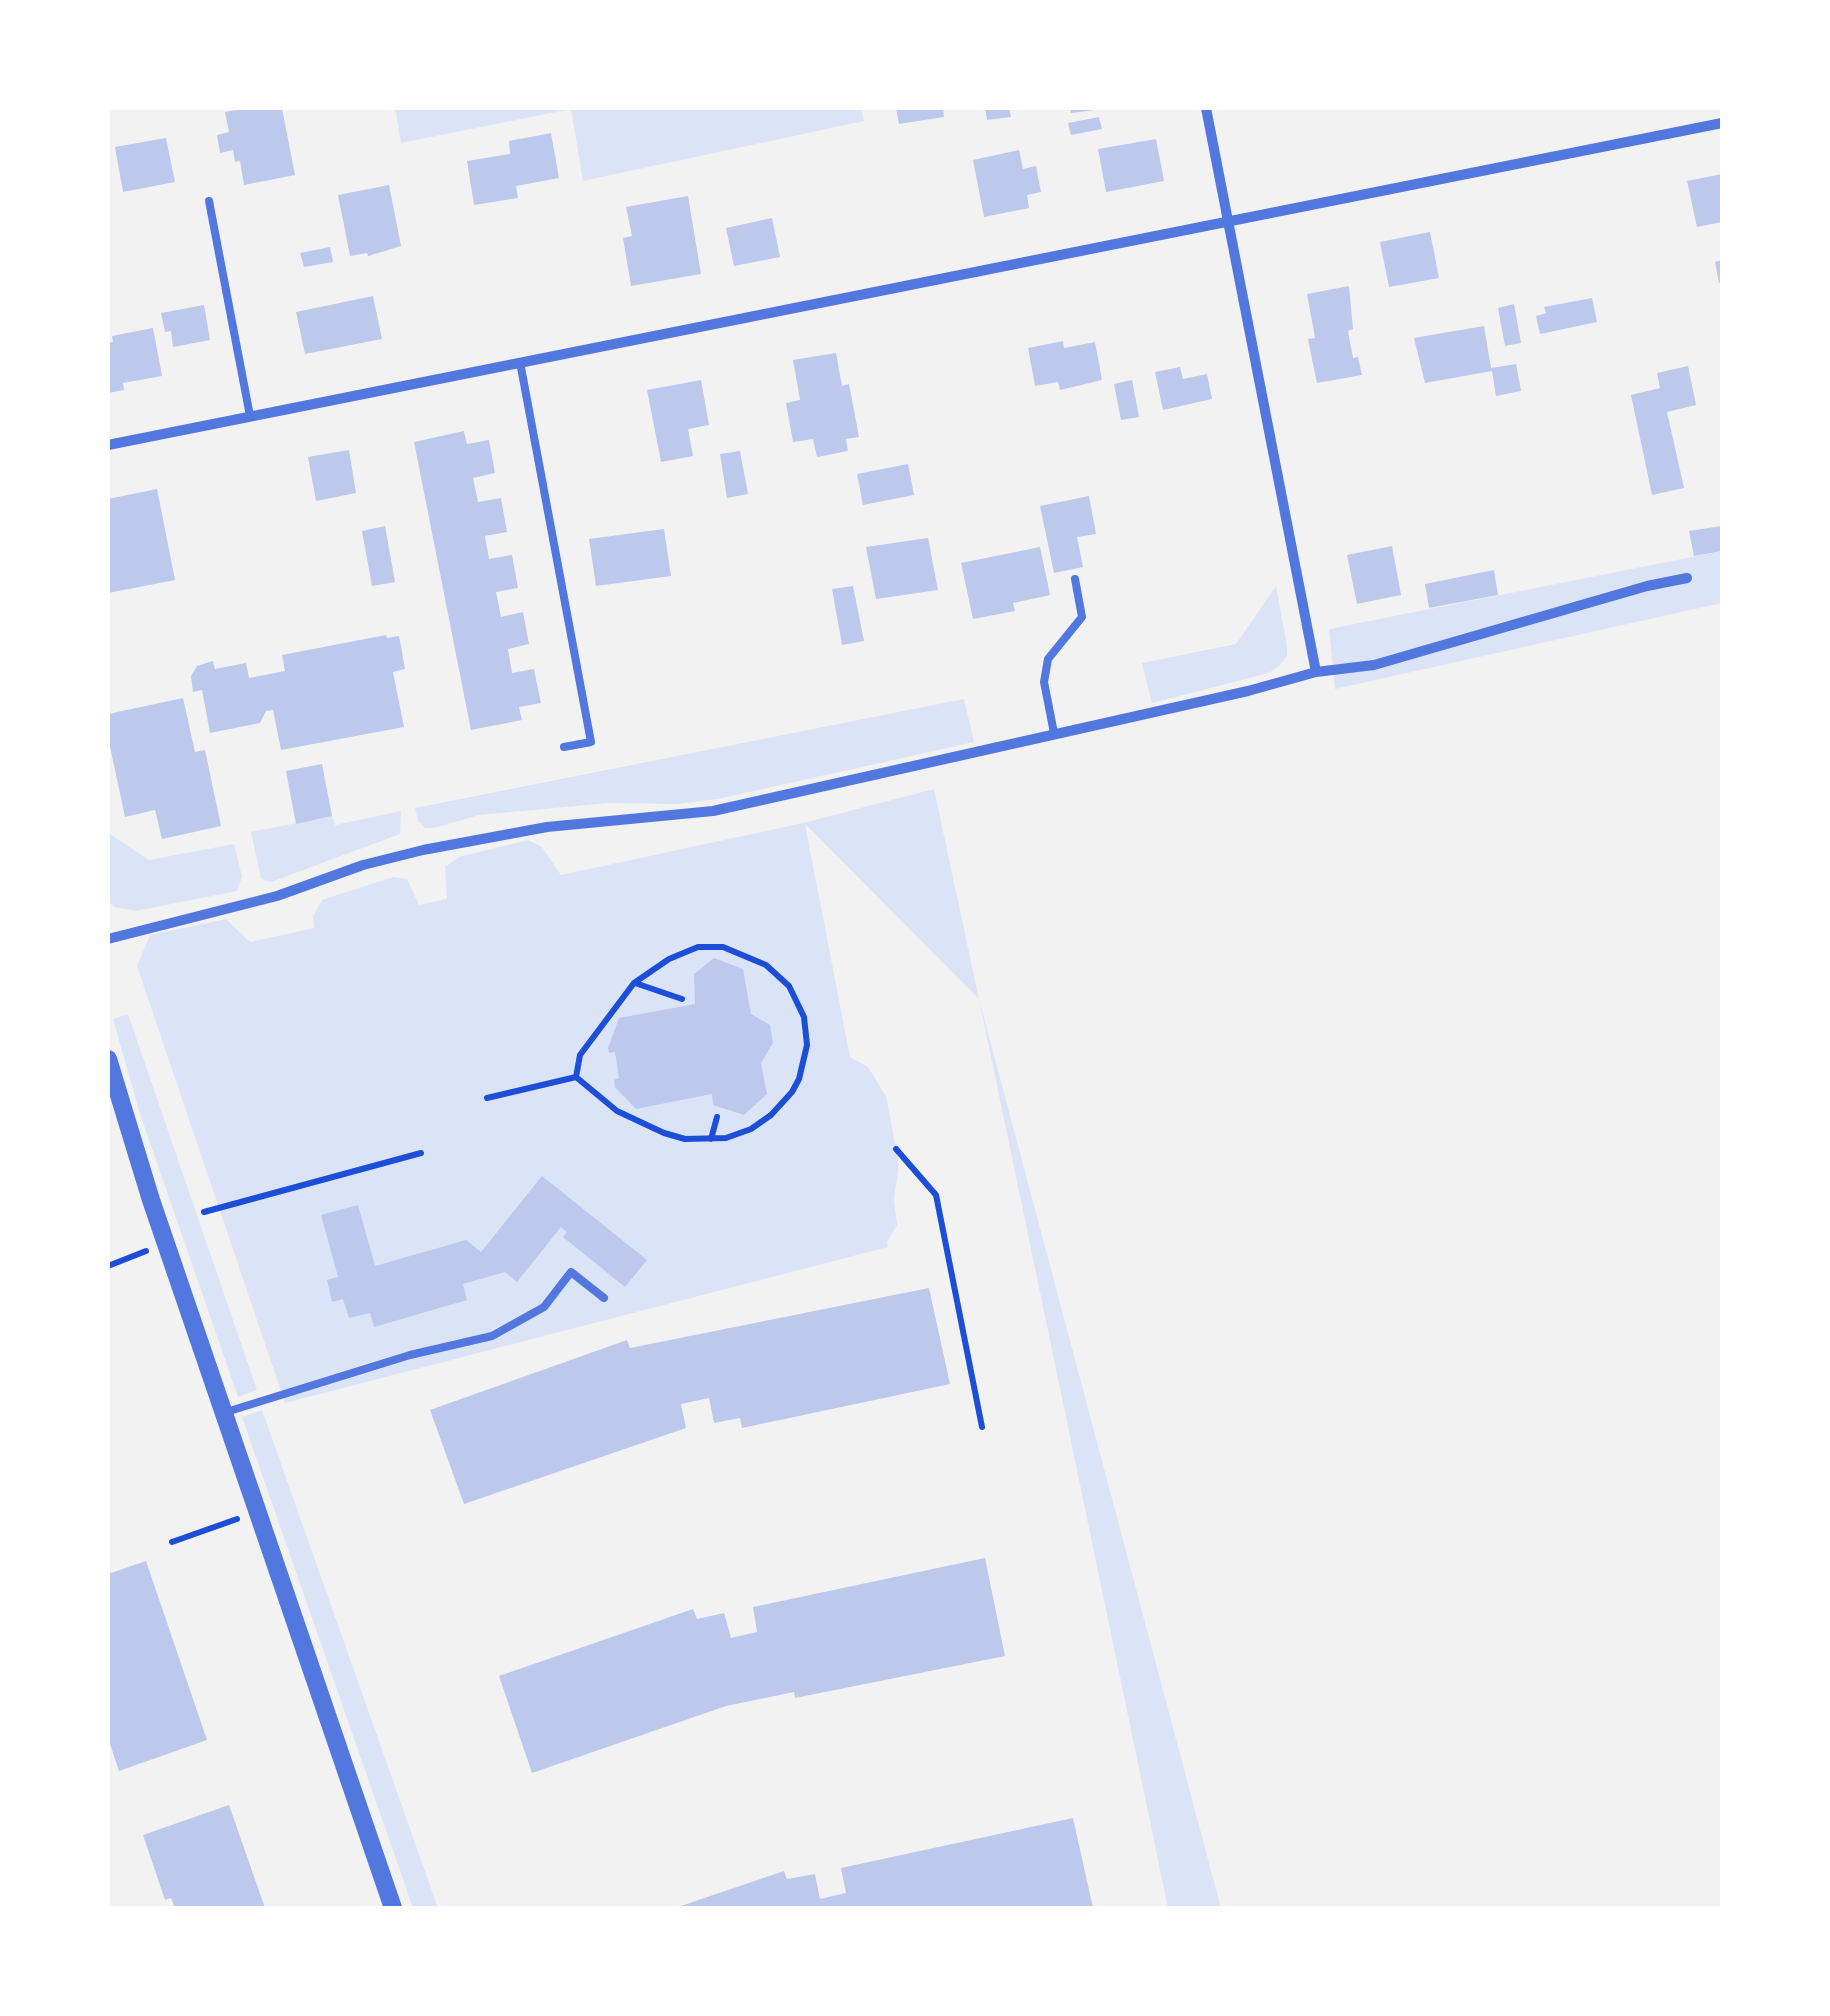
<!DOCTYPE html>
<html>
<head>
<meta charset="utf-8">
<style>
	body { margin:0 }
	#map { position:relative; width:1830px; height:2016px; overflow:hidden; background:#f2f2f2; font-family:"PT Sans Narrow",sans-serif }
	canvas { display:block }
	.frame { position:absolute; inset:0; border:110px solid #fff; pointer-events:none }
</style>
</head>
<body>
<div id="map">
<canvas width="1830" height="2016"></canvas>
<div class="frame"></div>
</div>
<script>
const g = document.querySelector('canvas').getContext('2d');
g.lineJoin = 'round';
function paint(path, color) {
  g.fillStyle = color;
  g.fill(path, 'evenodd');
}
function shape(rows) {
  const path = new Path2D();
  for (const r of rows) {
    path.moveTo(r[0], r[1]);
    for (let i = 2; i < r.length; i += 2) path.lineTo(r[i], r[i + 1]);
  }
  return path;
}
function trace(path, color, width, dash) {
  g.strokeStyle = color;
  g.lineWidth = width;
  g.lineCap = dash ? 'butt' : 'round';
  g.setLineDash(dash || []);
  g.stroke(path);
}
const green = shape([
	[395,108,861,108,864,121,583,181,571,109,401,143],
	[1722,551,1722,603,1335,689,1329,629],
	[1276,586,1287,646,1287,656,1279,666,1269,673,1152,703,1142,663,1236,644],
	[964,699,974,742,718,799,677,804,609,803,479,815,435,828,425,828,418,821,415,808],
	[934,789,979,999,1221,1908,1168,1908,979,999,805,824,850,1057,868,1067,886,1096,899,1164,894,1199,897,1225,887,1242,888,1247,285,1403,137,966,150,935,226,919,250,942,314,928,313,916,322,900,393,877,407,879,419,905,447,899,445,867,459,857,528,840,542,847,561,875,803,823],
	[401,811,400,834,271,882,261,879,251,832,332,816,335,825],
	[108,833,149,860,234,844,242,877,237,891,136,911,115,907,108,901],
	[128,1014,257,1390,238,1397,140,1114,113,1019],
	[262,1410,438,1908,413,1908,242,1417]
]);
const building = shape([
	[247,108,282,108,295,175,244,185,240,161,235,162,233,150,220,153,217,135,229,132,225,112],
	[896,108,943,108,944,117,899,124],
	[985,108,1009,108,1011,117,987,120],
	[1070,108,1095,108,1095,110,1071,113],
	[1099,117,1102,129,1071,135,1068,123],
	[551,133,559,178,516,186,518,198,474,205,467,161,510,154,509,141],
	[166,138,175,182,123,192,115,147],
	[1156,139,1164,181,1106,192,1098,149],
	[1019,150,1023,169,1036,166,1041,192,1027,195,1029,208,984,217,973,160],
	[1722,174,1722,222,1697,227,1687,181],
	[389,185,401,246,368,256,367,253,350,256,338,195],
	[688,196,701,274,631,286,623,238,632,236,626,207],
	[772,218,780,257,734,266,726,228],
	[1430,232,1439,278,1389,287,1380,242],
	[330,247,333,262,304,267,300,253],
	[1722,260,1722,282,1719,283,1715,262],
	[1349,286,1353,329,1348,331,1353,358,1358,357,1362,375,1317,383,1308,339,1315,338,1307,294],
	[373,296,382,339,305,354,296,312],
	[1592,298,1597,322,1540,334,1536,316,1546,313,1544,307],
	[1514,304,1521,343,1505,346,1498,308],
	[204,305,210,340,173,347,171,331,165,332,161,313],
	[1484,326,1491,368,1516,364,1521,391,1496,396,1492,371,1425,383,1414,338],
	[153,328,162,376,123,383,124,390,108,393,108,343,113,342,112,336],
	[1063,341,1064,348,1095,342,1102,380,1060,390,1058,382,1035,386,1028,348],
	[836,353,842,386,849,384,859,437,846,439,848,451,817,457,813,439,793,442,786,403,800,400,793,360],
	[1688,366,1696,405,1667,412,1684,488,1652,495,1631,395,1660,388,1657,373],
	[1180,367,1183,379,1207,374,1212,399,1163,410,1155,372],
	[701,380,709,425,688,429,693,456,661,462,647,390],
	[1132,380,1139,417,1121,420,1114,384],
	[464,431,467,444,489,440,495,473,473,478,478,502,501,498,507,532,485,536,489,559,512,555,518,588,496,592,501,617,523,612,529,644,508,649,512,673,534,669,541,703,519,707,522,720,471,730,414,442],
	[349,450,356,493,316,501,308,457],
	[740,451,748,494,727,498,720,454],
	[908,464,914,495,863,505,857,474],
	[157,489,175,580,108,593,108,499],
	[1089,496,1096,534,1077,537,1083,567,1054,573,1040,506],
	[385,526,395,582,372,586,362,531],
	[1722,526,1722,551,1694,556,1689,531],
	[664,529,671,576,596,586,589,539],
	[928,538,938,590,876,599,866,547],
	[1392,546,1401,595,1357,604,1347,555],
	[1040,547,1050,595,1013,603,1015,611,973,619,961,563],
	[1494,570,1498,595,1429,608,1425,584],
	[853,586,864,641,842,645,832,589],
	[386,635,387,638,399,636,405,669,393,672,404,727,281,750,273,710,266,711,260,723,210,733,202,690,193,692,191,676,197,666,213,661,215,669,246,663,249,678,285,671,282,655],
	[183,698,195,752,205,750,221,826,162,839,155,810,125,817,108,737,108,714],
	[322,764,332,816,296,824,286,771],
	[714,958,743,969,751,1014,770,1025,773,1043,761,1063,767,1094,744,1115,713,1105,712,1094,636,1109,615,1087,614,1080,619,1078,615,1052,609,1053,608,1048,619,1018,695,1004,694,974],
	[542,1176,647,1260,625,1287,563,1237,567,1232,561,1227,517,1282,505,1272,463,1284,467,1300,374,1327,370,1313,349,1318,343,1299,332,1302,327,1280,338,1277,321,1215,358,1205,375,1266,466,1240,481,1252],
	[929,1288,950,1384,742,1428,740,1418,714,1423,709,1398,681,1404,686,1428,464,1504,430,1410,627,1340,630,1348],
	[985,1558,1005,1656,795,1698,794,1692,726,1706,532,1773,499,1676,693,1609,697,1619,724,1613,731,1638,757,1632,753,1607],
	[146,1561,207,1740,119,1771,108,1738,108,1574],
	[229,1805,265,1908,175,1908,171,1898,165,1900,143,1835],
	[1073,1818,1093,1908,675,1908,784,1871,787,1879,815,1874,820,1899,846,1893,841,1868]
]);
const path = shape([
	[635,983,682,999],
	[487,1098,576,1077,617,1111,664,1133,685,1139,726,1138,751,1129,771,1115,792,1092,799,1079,807,1045,804,1017,789,986,766,965,723,947,698,947,669,959,634,983,580,1055,576,1077],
	[711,1139,717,1117],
	[896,1149,936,1195,982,1427],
	[204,1212,421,1153],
	[108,1266,146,1251],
	[172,1542,237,1519]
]);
const service = shape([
	[209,201,250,416],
	[520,362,591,742,564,747],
	[1054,733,1044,682,1048,659,1082,617,1075,579],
	[223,1413,410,1355,492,1336,544,1307,571,1272,604,1298]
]);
const minor = shape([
	[1206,108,1316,672],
	[108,445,1722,123],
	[108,939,277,896,363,865,423,850,547,827,713,811,1248,691,1316,672,1374,665,1647,586,1687,578]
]);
const tertiary = shape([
	[108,1059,151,1200,393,1908]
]);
paint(green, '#dbe4f7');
paint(building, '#bdc9ec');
trace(path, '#1d4ed8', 6);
trace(service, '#5277de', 8);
trace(minor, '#5277de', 10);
trace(tertiary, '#5277de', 18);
</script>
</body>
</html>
